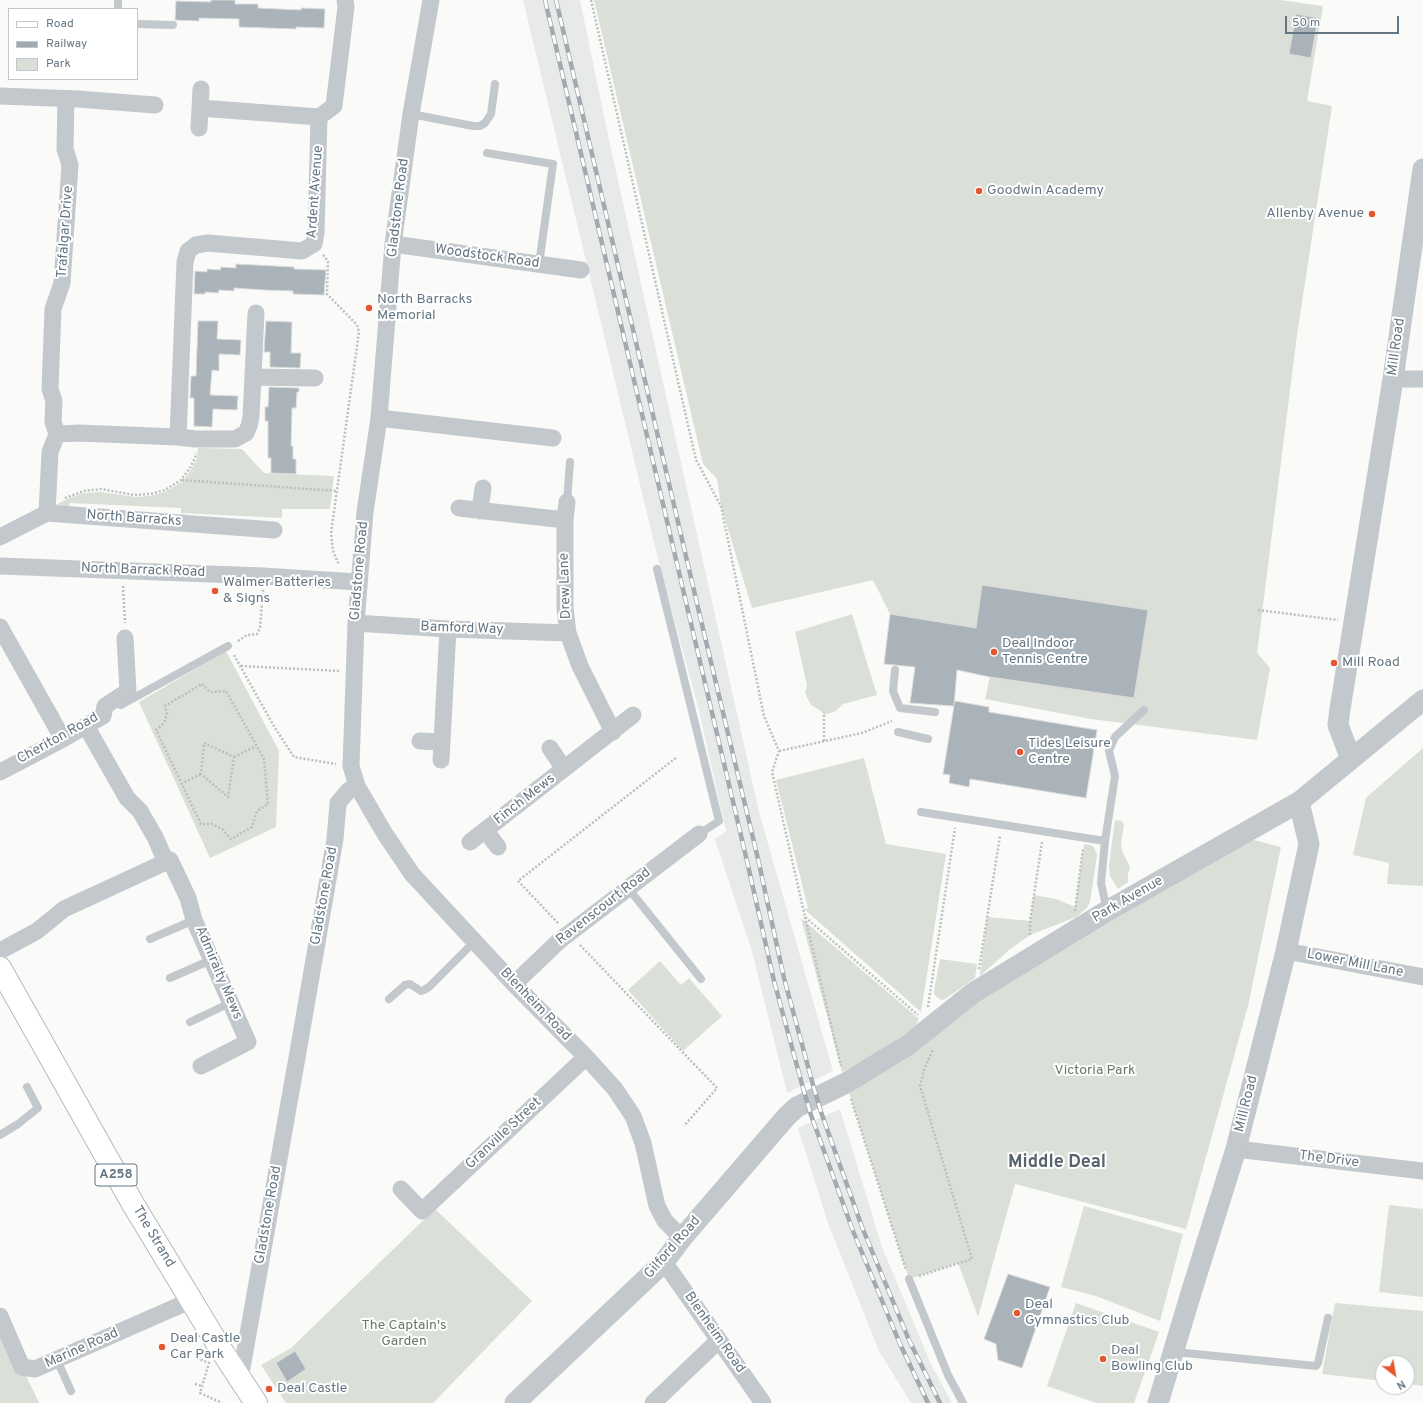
<!DOCTYPE html>
<html>
<head>
<meta charset="utf-8">
<style>
	body { margin:0 }
	#map { position:relative; width:1423px; height:1403px; overflow:hidden; background:#fafaf8; font-family:Overpass,sans-serif }
	canvas { display:block }
	.legend { position:absolute; left:8px; top:8px; width:130px; height:72px; box-sizing:border-box; background:#fff; border:1px solid #c1c8cd; margin:0; padding:5px 7px; list-style:none; font-size:12px; color:#657683 }
	.legend li { display:flex; align-items:center; gap:8px; height:20px }
	.legend b { width:20px; border:1px solid #c1c8cd }
	.north { position:absolute; left:1375px; top:1355px; width:40px; height:40px; box-sizing:border-box; background:#fff; border:1px solid #c1c8cd; border-radius:50%; rotate:149deg; font-size:11px; font-weight:700; line-height:16px; text-align:center; color:#657683 }
	.north::after { content:''; display:block; margin:auto; width:14px; height:18px; background:#e4572e; clip-path:polygon(50% 0,100% 100%,50% 72%,0 100%) }
	.scale { position:absolute; left:1285px; top:16px; width:114px; height:18px; box-sizing:border-box; border:2px solid #657683; border-top:0; padding-left:5px; font-size:12px; line-height:14px; white-space:nowrap; color:#657683; -webkit-text-stroke:3px #fff; paint-order:stroke }
</style>
</head>
<body>
<div id="map">
<canvas width="1423" height="1403"></canvas>
<ul class="legend">
<li><b style="height:5px;background:#fff"></b>Road</li>
<li><b style="height:5px;background:#a2aab0"></b>Railway</li>
<li><b style="height:11px;background:#dadfd7"></b>Park</li>
</ul>
<div class="north">N</div>
<div class="scale">50 m</div>
</div>
<script>
const g = document.querySelector('canvas').getContext('2d');
g.lineJoin = 'round';
function paint(path, color) {
  g.fillStyle = color;
  g.fill(path, 'evenodd');
}
function shape(rows) {
  const path = new Path2D();
  for (const r of rows) {
    path.moveTo(r[0], r[1]);
    for (let i = 2; i < r.length; i += 2) path.lineTo(r[i], r[i + 1]);
  }
  return path;
}
function trace(path, color, width, dash) {
  g.strokeStyle = color;
  g.lineWidth = width;
  g.lineCap = dash ? 'butt' : 'round';
  g.setLineDash(dash || []);
  g.stroke(path);
}
function drawText(font, color, halo, rows, align = 'center') {
  g.font = font + ' Overpass,sans-serif';
  g.lineWidth = 4;
  g.setLineDash([]);
  g.textBaseline = 'middle';
  g.strokeStyle = halo;
  g.fillStyle = color;
  for (const [text, x, y, turn = 0] of rows) {
    g.save();
    g.translate(x, y);
    g.rotate((+turn || 0) * Math.PI / 180);
    g.textAlign = isNaN(turn) ? turn : align;
    if (halo) g.strokeText(text, 0, 0);
    g.fillText(text, 0, 0);
    g.restore();
  }
}
const built = shape([
	[523,0,580,0,609,140,759,812,833,1071,787,1093,752,951,715,839,726,831,699,711,658,559],
	[840,1109,882,1247,931,1364,952,1403,911,1403,879,1351,828,1223,798,1128]
]);
const green = shape([
	[594,0,1280,0,1323,6,1307,101,1332,106,1297,335,1257,653,1270,668,1257,740,1091,719,985,699,990,677,968,672,975,628,890,614,873,580,752,608,721,506,717,479,703,464],
	[198,448,242,449,264,473,334,476,330,509,282,509,282,518,181,513,181,508,70,503,68,512,54,506,69,498,84,493,101,492,135,497,150,496,164,492,182,482,191,470,197,458],
	[852,614,877,695,843,704,836,711,824,715,821,711,811,705,805,693,807,685,795,632],
	[226,651,279,751,276,827,210,858,139,702],
	[1423,748,1423,886,1387,884,1389,863,1353,855,1366,798],
	[864,758,886,844,946,854,921,1012,804,909,808,908,776,780],
	[1115,820,1122,821,1124,825,1121,844,1122,851,1130,867,1128,874,1128,882,1118,889,1110,876,1109,866],
	[1238,836,1281,847,1248,1006,1186,1229,1015,1184,978,1317,958,1263,909,1279,846,1083],
	[1084,844,1091,845,1094,847,1097,855,1090,902,1087,908,1076,917,1030,935,1010,949,980,976,987,917,1030,921,1034,895,1056,899,1075,907],
	[801,918,919,1019,916,1025,902,1036,862,1062,842,1072],
	[940,959,977,964,975,978,945,999,941,1000,937,997,934,994,934,990],
	[660,961,681,985,689,978,722,1016,683,1051,628,990],
	[1389,1205,1423,1209,1423,1297,1379,1292],
	[1084,1206,1183,1234,1160,1321,1096,1296,1061,1287],
	[435,1209,532,1301,433,1403,286,1403,261,1365,291,1348],
	[1076,1303,1159,1332,1134,1403,1096,1403,1047,1386],
	[1335,1303,1423,1311,1423,1386,1407,1384,1407,1363,1383,1363,1383,1381,1322,1374],
	[0,1316,22,1367,39,1403,0,1403]
]);
const building = shape([
	[211,0,235,0,235,4,258,4,258,8,301,10,301,8,325,9,324,28,296,27,296,29,239,27,239,19,199,18,199,21,175,20,176,1,211,2,211,0],
	[1296,14,1318,18,1311,58,1289,54,1296,14],
	[236,264,294,267,294,269,326,270,324,295,293,294,293,291,264,290,234,288,234,291,219,290,218,293,205,292,205,294,194,294,195,271,207,272,207,269,220,270,221,267,236,268,236,264],
	[198,321,218,321,217,339,241,340,240,355,219,354,219,371,212,370,210,395,238,396,237,410,213,409,212,427,194,426,194,398,190,398,191,376,196,376,198,321],
	[266,321,292,322,291,353,301,353,300,368,270,367,270,352,264,352,266,321],
	[269,387,299,388,299,392,297,392,296,408,292,408,291,446,293,446,293,459,296,459,296,474,271,473,271,458,268,458,268,421,265,421,265,407,268,407,269,387],
	[982,585,1148,610,1134,698,990,677,957,670,954,705,955,701,989,707,989,712,1097,730,1086,798,970,779,969,787,949,783,950,775,943,774,954,706,910,703,915,667,884,664,890,614,976,628,982,585],
	[1008,1274,1050,1287,1022,1368,998,1360,996,1344,984,1339,1008,1274],
	[295,1351,306,1369,287,1382,276,1363,295,1351]
]);
const path = shape([
	[591,0,696,460,721,506,764,716,779,751,772,772,805,917,918,1015],
	[323,255,328,261,327,294,357,325,359,332,331,533,333,551,339,565],
	[182,480,337,491],
	[65,498,84,491,101,489,134,495,150,494,165,490,181,480,190,468,195,458,196,453],
	[123,586,125,623],
	[1258,610,1338,620],
	[238,641,247,635,257,634,260,628,263,590],
	[234,655,275,728,294,757,336,764],
	[241,666,340,671],
	[202,684,210,692,226,691,264,759,268,804,257,811,252,827,231,839,222,829,212,824,201,824,156,730,164,723,167,714,165,706,202,684],
	[824,715,824,742],
	[204,743,234,757,228,797,201,774,204,743],
	[779,751,862,733,892,721],
	[234,757,256,746],
	[181,784,201,774],
	[1075,911,1083,848],
	[805,917,841,1066],
	[558,923,518,881,677,757],
	[1030,935,1030,921,1042,842],
	[580,945,717,1088,684,1126],
	[979,969,1000,836],
	[928,1007,955,828],
	[851,1099,906,1270],
	[919,1276,972,1259,920,1086,924,1070,933,1049],
	[197,1358,209,1363,200,1393,222,1403],
	[195,1384,202,1386]
]);
const service = shape([
	[118,0,118,9],
	[137,24,173,25],
	[411,114,473,126,480,126,485,123,491,114,495,84],
	[487,153,553,164,539,264],
	[567,502,570,462],
	[657,569,719,821,699,834],
	[895,670,893,691,900,708,935,712],
	[121,705,228,646],
	[898,732,928,739],
	[921,812,1105,841],
	[628,888,701,979],
	[1107,911,1101,883,1105,841,1115,776,1109,751,1115,737,1144,710],
	[150,939,194,920],
	[170,978,211,960],
	[389,999,405,985,410,984,421,991,424,990,429,987,475,941],
	[190,1022,230,1003],
	[0,1135,18,1124,38,1108,27,1087],
	[909,1279,948,1375,963,1403],
	[1175,1352,1316,1366,1318,1363,1328,1318],
	[57,1360,71,1391]
]);
const minor = shape([
	[431,0,411,114,393,244,379,418,365,512,356,623,351,766,357,786,385,834,412,874,514,984,586,1057,615,1089,633,1116,643,1143,657,1206,665,1221,682,1238],
	[0,96,78,99,155,105],
	[200,108,319,117],
	[199,128,201,89],
	[393,244,581,270],
	[253,377,315,378],
	[1393,379,1423,379],
	[379,418,553,438],
	[57,434,53,422,54,401,50,389,53,309,62,283,70,165,65,149,66,99],
	[178,437,185,262,188,251,196,245,208,243,302,251,314,244,316,233,319,117,334,106,346,7,345,0],
	[567,502,565,520,565,608,568,633,580,666,613,732],
	[459,508,565,520],
	[480,511,483,488],
	[47,513,50,452,57,434,79,433,178,437,196,439,235,439,246,433,249,426,251,417,256,313],
	[0,537,47,513,274,530],
	[0,566,263,576,358,582],
	[356,623,448,629,568,633],
	[0,627,63,739],
	[90,733,127,798,140,811,155,837,166,862],
	[420,741,442,742],
	[550,748,564,769],
	[441,760,448,629],
	[0,772,63,739,103,716,105,706,128,691,125,638],
	[485,830,498,847],
	[470,842,633,715],
	[0,951,37,931,64,909,170,860,188,898,194,920,248,1042,201,1066],
	[1286,951,1423,977],
	[514,984,559,941,699,834],
	[1236,1149,1423,1171],
	[401,1189,422,1211,586,1057],
	[664,1262,763,1403],
	[0,1316,22,1367,35,1369,192,1300],
	[240,1379,298,1052,335,839,338,803,349,790,357,786],
	[653,1403,719,1340]
]);
const tertiary = shape([
	[1351,759,1338,725,1340,709,1393,379,1423,169],
	[515,1403,664,1262,682,1238,787,1116,797,1107,846,1083,908,1045,973,993,1107,911,1299,802,1423,700],
	[1158,1403,1191,1293,1236,1149,1286,951,1309,844,1299,802]
]);
const primary = shape([
	[0,968,133,1204,220,1348,256,1403]
]);
const rail = shape([
	[545,0,689,615,747,861,774,981,803,1088,811,1115,853,1231,900,1344,928,1403],
	[556,0,699,612,758,859,784,978,813,1085,821,1112,862,1227,909,1340,940,1403]
]);
const markers = [
	[979,191,4,"#e4572e"],
	[1372,214,4,"#e4572e"],
	[369,308,4,"#e4572e"],
	[215,591,4,"#e4572e"],
	[994,652,4,"#e4572e"],
	[1334,663,4,"#e4572e"],
	[1020,752,4,"#e4572e"],
	[1017,1313,4,"#e4572e"],
	[162,1347,4,"#e4572e"],
	[1103,1359,4,"#e4572e"],
	[269,1389,4,"#e4572e"]
];
const shields = [
	[116,1175,42]
];
const shieldNames = [
	["A258",116,1175]
];
const poiNames = [
	["Goodwin Academy",987,191],
	["Allenby Avenue",1364,214,"right"],
	["North Barracks",377,300],
	["Memorial",377,316],
	["Walmer Batteries",223,583],
	["& Signs",223,599],
	["Deal Indoor",1002,644],
	["Tennis Centre",1002,660],
	["Mill Road",1342,663],
	["Tides Leisure",1028,744],
	["Centre",1028,760],
	["Deal",1025,1305],
	["Gymnastics Club",1025,1321],
	["Deal Castle",170,1339],
	["Car Park",170,1355],
	["Deal",1111,1351],
	["Bowling Club",1111,1367],
	["Deal Castle",277,1389]
];
const streetNames = [
	["Ardent Avenue",316,192,-86],
	["Gladstone Road",399,208,-83],
	["Trafalgar Drive",66,232,-86],
	["Woodstock Road",487,257,8],
	["Mill Road",1397,347,-82],
	["North Barracks",134,519,4],
	["North Barrack Road",143,571,2],
	["Gladstone Road",360,571,-85],
	["Drew Lane",566,586,-92],
	["Bamford Way",462,629,2],
	["Cheriton Road",58,739,-29],
	["Finch Mews",525,800,-38],
	["Gladstone Road",325,896,-80],
	["Park Avenue",1128,900,-30],
	["Ravenscourt Road",604,907,-38],
	["Lower Mill Lane",1355,964,11],
	["Admiralty Mews",218,973,67],
	["Blenheim Road",535,1005,46],
	["Mill Road",1247,1104,-76],
	["Granville Street",504,1134,-43],
	["The Drive",1329,1160,7],
	["Gladstone Road",269,1215,-80],
	["The Strand",153,1237,59],
	["Gilford Road",673,1248,-49],
	["Blenheim Road",714,1333,55],
	["Marine Road",82,1349,-24]
];
const parkNames = [
	["Victoria Park",1095,1071],
	["The Captain's",404,1326],
	["Garden",404,1342]
];
const districtNames = [
	["Middle Deal",1057,1163]
];
paint(built, '#e8e9e9');
paint(green, '#dadfd7');
paint(building, '#aab3b9');
trace(building, '#dcdcda', 1);
trace(primary, '#b5babe', 24);
trace(path, '#bbbfc2', 2.5, [2, 2]);
trace(service, '#c3c8cc', 8);
trace(minor, '#c3c8cc', 17);
trace(tertiary, '#c3c8cc', 21);
trace(primary, '#fff', 22);
trace(rail, '#a2aab0', 4.5);
trace(rail, '#fff', 3, [9]);
for (const [x, y, r, color] of markers) {
  const dot = new Path2D();
  dot.arc(x, y, r, 0, 2 * Math.PI);
  g.fillStyle = color;
  g.fill(dot);
  trace(dot, '#fff', 1.5);
}
for (const [x, y, w] of shields) {
  const box = new Path2D();
  box.roundRect(x - w / 2, y - 11, w, 22, 3);
  g.fillStyle = '#fff';
  g.fill(box);
  trace(box, '#657683', 1);
}
drawText('bold 13px', '#657683', null, shieldNames);
drawText('14px', '#657683', '#fff', poiNames, 'left');
drawText('14px', '#657683', '#fff', streetNames);
drawText('14px', '#687a64', '#fff', parkNames);
drawText('bold 18px', '#57646e', '#fff', districtNames);
</script>
</body>
</html>
